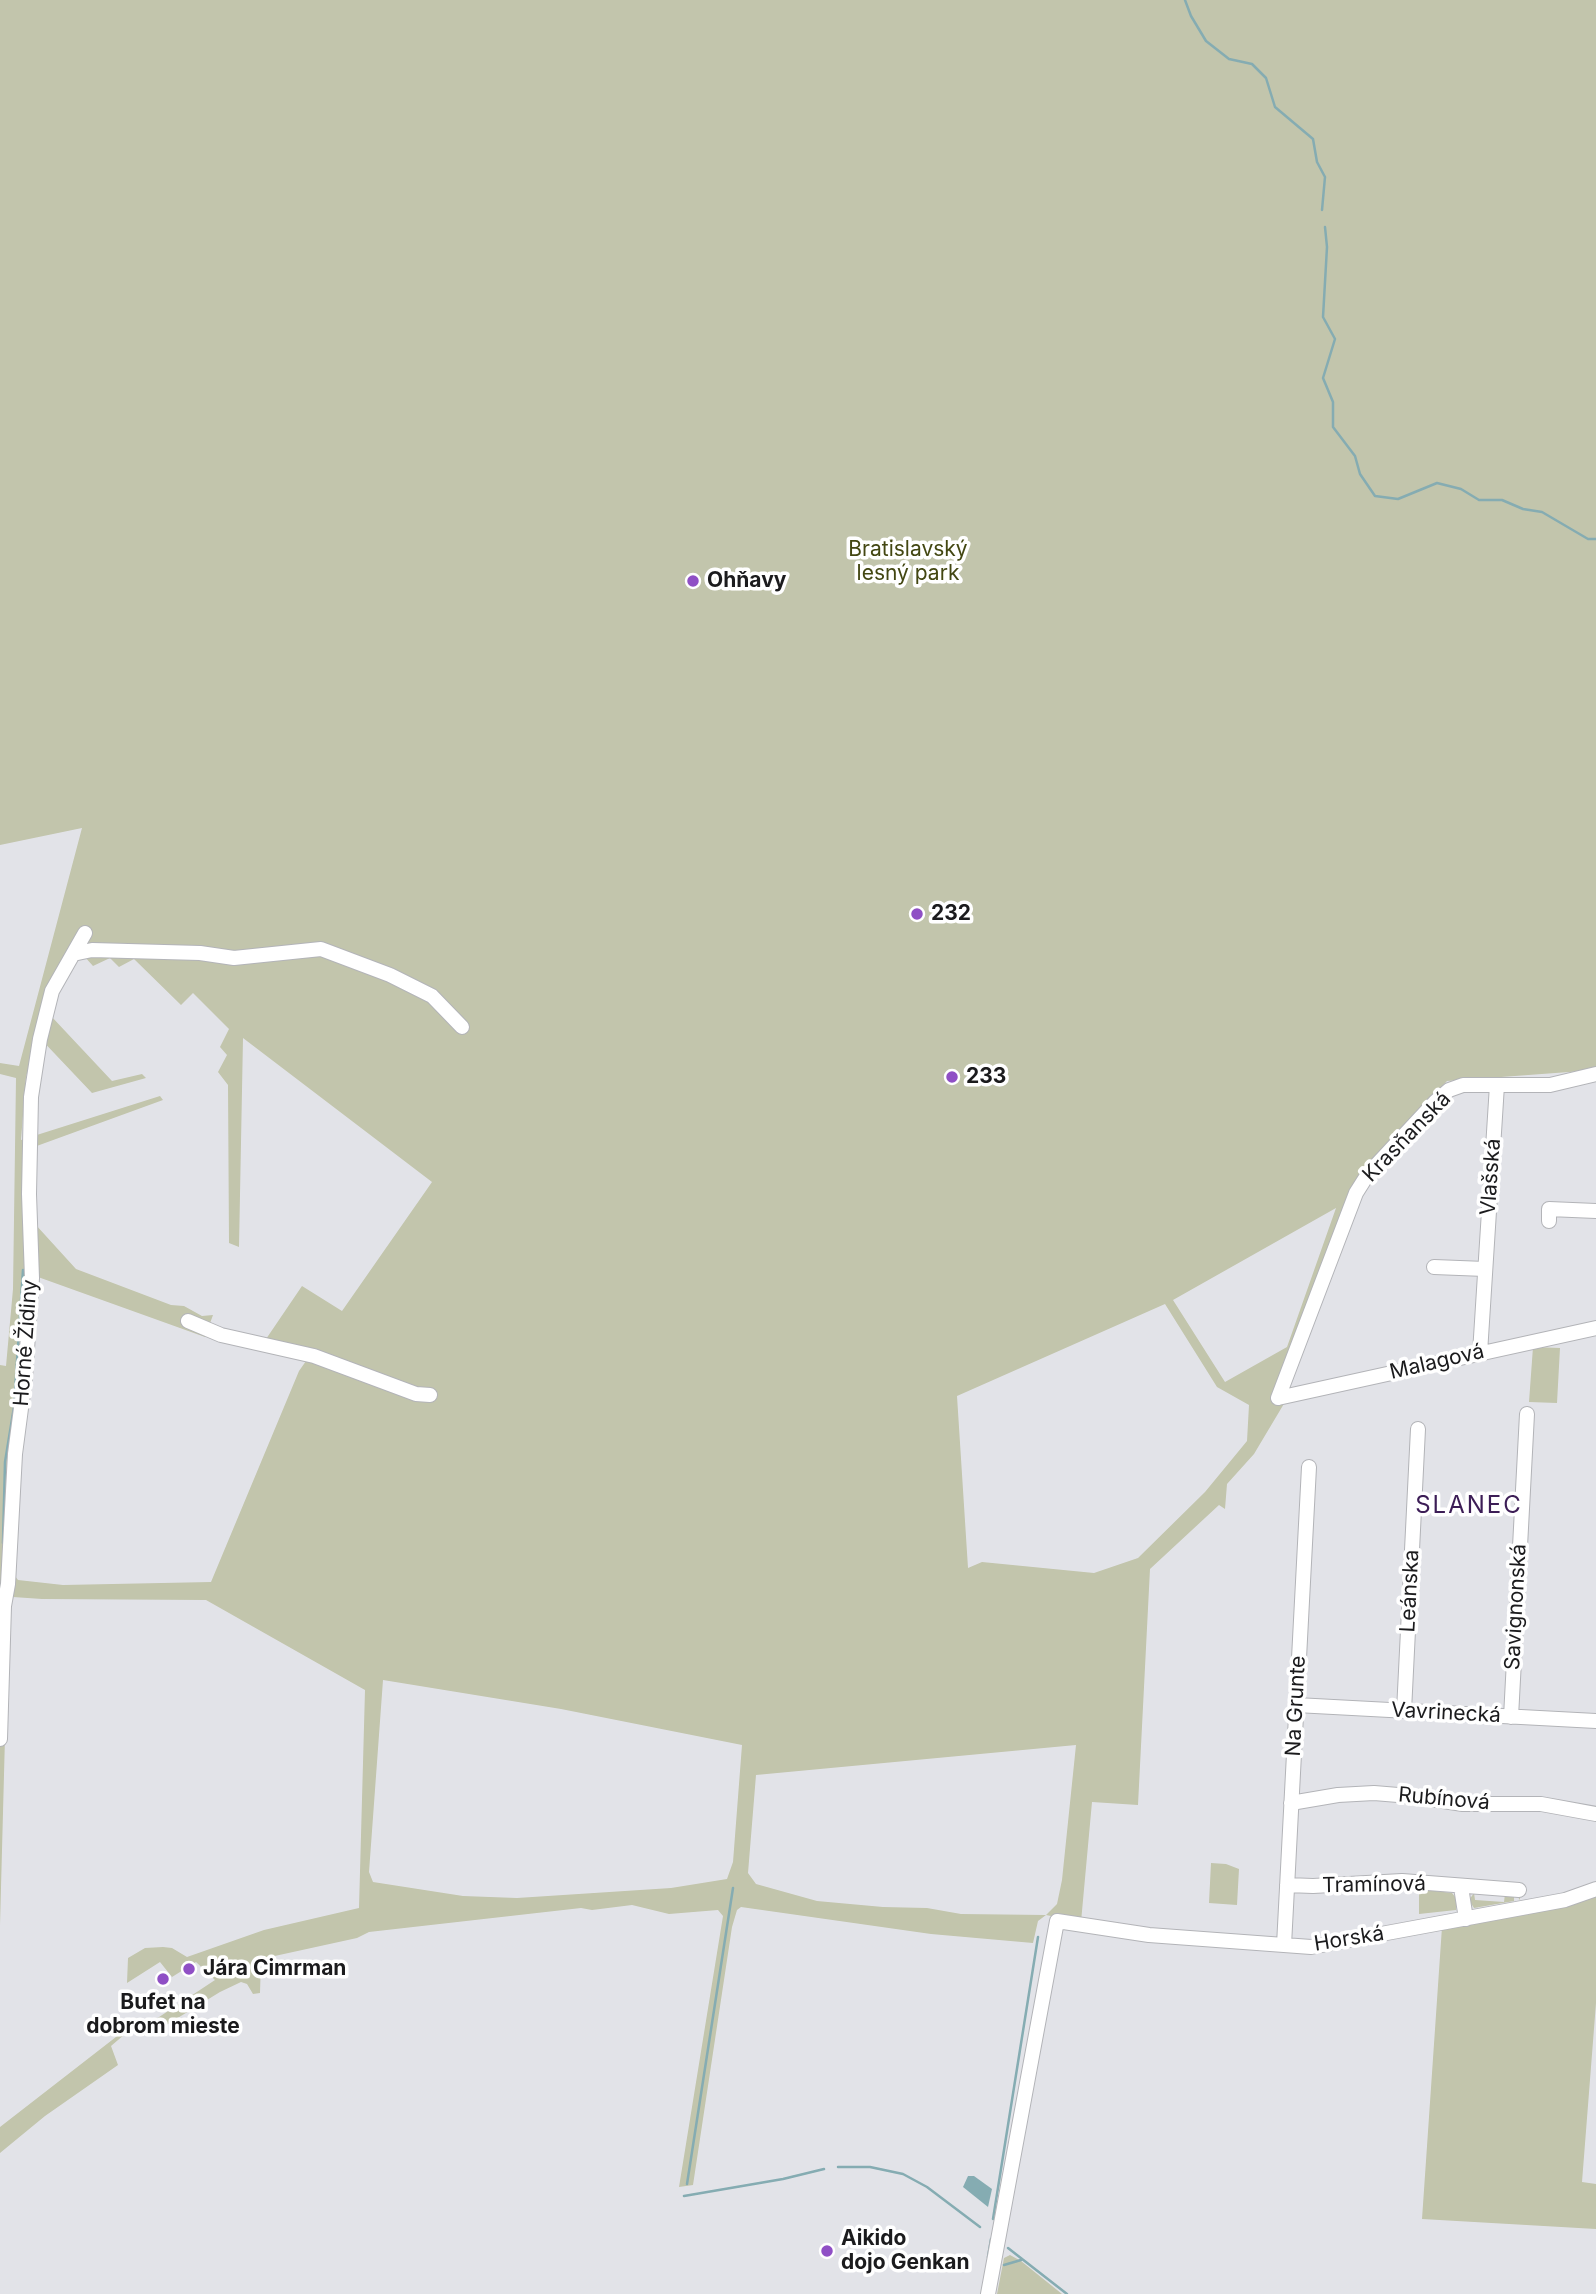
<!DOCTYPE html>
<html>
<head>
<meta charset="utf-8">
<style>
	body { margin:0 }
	canvas { display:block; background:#e2e3e8 }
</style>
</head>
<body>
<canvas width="1596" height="2294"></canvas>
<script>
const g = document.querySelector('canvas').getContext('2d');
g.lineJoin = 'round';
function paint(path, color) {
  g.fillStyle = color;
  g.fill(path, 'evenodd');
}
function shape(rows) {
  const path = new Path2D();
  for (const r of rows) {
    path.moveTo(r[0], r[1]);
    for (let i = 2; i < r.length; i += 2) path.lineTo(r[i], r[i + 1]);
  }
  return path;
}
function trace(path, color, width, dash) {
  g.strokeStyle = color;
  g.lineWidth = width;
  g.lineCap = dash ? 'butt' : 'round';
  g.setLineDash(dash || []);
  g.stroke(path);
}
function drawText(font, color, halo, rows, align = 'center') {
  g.font = font + ' Inter,sans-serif';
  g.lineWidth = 7;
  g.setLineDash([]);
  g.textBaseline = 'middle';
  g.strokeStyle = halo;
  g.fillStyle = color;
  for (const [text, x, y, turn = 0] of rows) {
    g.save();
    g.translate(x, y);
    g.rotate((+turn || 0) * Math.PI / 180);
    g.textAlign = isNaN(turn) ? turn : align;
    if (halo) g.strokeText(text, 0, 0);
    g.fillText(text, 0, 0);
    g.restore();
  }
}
const green = shape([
	[0,0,1596,0,1596,1070,1447,1081,1356,1180,1357,1183,1327,1253,1285,1402,1254,1454,1227,1484,1225,1509,1219,1505,1150,1569,1138,1805,1092,1802,1081,1922,1046,1915,1038,1921,1033,1943,931,1934,741,1907,737,1910,732,1927,693,2185,679,2187,723,1916,718,1910,669,1914,632,1905,592,1910,581,1908,369,1932,357,1938,261,1959,260,1993,253,1994,247,1984,241,1982,220,1992,150,2035,147,2025,215,1980,196,1962,172,1977,160,1962,127,1983,128,1958,145,1948,163,1947,172,1948,187,1957,264,1930,359,1908,365,1690,206,1600,42,1599,13,1597,8,1624,0,1925,0,1365,6,1366,13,1289,16,1078,0,1074,0,1063,19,1066,82,828,0,845],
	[84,956,93,966,110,958,119,967,134,959,181,1005,193,993,229,1029,220,1047,227,1055,218,1072,228,1085,229,1243,239,1247,243,1038,432,1182,342,1311,302,1286,264,1342,311,1354,299,1371,211,1582,63,1585,18,1580,15,1576,16,1519,38,1277,205,1337,213,1315,202,1316,184,1306,171,1305,76,1269,35,1224,34,1147,163,1100,160,1096,21,1140,26,1077,37,1035,92,1093,146,1078,142,1074,112,1081,51,1016,56,993,77,958],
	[1336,1208,1287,1347,1225,1382,1173,1300],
	[1165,1304,1217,1387,1249,1405,1247,1441,1205,1492,1138,1558,1094,1573,982,1562,968,1568,957,1396],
	[383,1680,561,1709,742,1745,733,1862,727,1879,671,1888,517,1898,463,1896,373,1882,369,1872],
	[1076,1745,1062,1880,1057,1904,1046,1915,961,1914,927,1908,883,1907,817,1901,756,1884,748,1873,756,1775],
	[1533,1347,1560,1348,1557,1403,1529,1402],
	[1211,1863,1226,1864,1239,1869,1237,1905,1209,1903],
	[1419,1889,1452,1893,1456,1898,1456,1910,1419,1914],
	[1474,1893,1475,1900,1504,1902,1505,1894,1520,1895,1520,1900,1517,1896,1514,1897,1514,1901,1474,1908,1469,1900],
	[1596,1894,1596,2003,1582,2182,1596,2184,1596,2229,1422,2219,1442,1927],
	[125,2030,125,2034,111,2046,118,2065,45,2116,0,2153,0,2127],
	[1010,2255,1021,2261,1062,2294,997,2294,1004,2258]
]);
const water = shape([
	[968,2176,974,2176,992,2189,988,2207,963,2187]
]);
const stream = shape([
	[1185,0,1191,16,1206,41,1229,59,1252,64,1266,78,1275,107,1313,139,1317,162,1325,177,1322,210],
	[1325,227,1327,247,1323,317,1335,339,1323,378,1333,402,1333,427,1355,456,1360,474,1375,496,1398,499,1437,483,1461,489,1479,500,1502,500,1523,509,1542,512,1588,539,1596,539],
	[3,1543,5,1462,14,1407,23,1270],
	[838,2167,870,2167,903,2174,927,2187,980,2227],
	[687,2184,733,1888],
	[684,2196,783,2179,824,2169],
	[993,2219,1038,1937],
	[1008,2248,1067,2294],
	[988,2257,991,2239],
	[1004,2265,1021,2260]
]);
const minor = shape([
	[73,954,92,950,200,953,234,958,321,949,390,975,432,996,462,1027],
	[1549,1221,1549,1209,1596,1211],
	[1434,1267,1485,1269],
	[188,1321,221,1335,314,1356,416,1394,430,1395],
	[1480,1353,1497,1085],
	[1278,1398,1356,1193,1368,1174,1436,1101,1449,1090,1463,1085,1550,1085,1596,1074],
	[1278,1398,1596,1328],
	[1296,1705,1596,1721],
	[1404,1711,1418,1429],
	[1511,1717,1527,1414],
	[0,1739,4,1606,8,1584,15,1454,25,1378,32,1278,29,1194,31,1097,40,1039,52,991,85,933],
	[1291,1803,1338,1795,1374,1793,1410,1796,1463,1804,1541,1804,1596,1814],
	[1287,1885,1313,1886,1402,1881,1519,1890],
	[1461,1887,1466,1919],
	[1284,1945,1309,1467],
	[988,2294,1057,1921,1149,1935,1311,1947,1565,1900,1596,1889]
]);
const markers = [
	[693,581,7,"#8f4fc5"],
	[917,914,7,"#8f4fc5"],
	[952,1077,7,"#8f4fc5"],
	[189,1969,7,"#8f4fc5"],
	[163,1979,7,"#8f4fc5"],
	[827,2251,7,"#8f4fc5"]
];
const parkNames = [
	["Bratislavský",908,550],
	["lesný park",908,574]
];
const poiNames = [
	["Ohňavy",707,581],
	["232",931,914],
	["233",966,1077],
	["Jára Cimrman",203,1969],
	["Bufet na",163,2003,"center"],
	["dobrom mieste",163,2027,"center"],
	["Aikido",841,2239],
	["dojo Genkan",841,2263]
];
const streetNames = [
	["Krasňanská",1407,1137,-46],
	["Vlašská",1491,1177,-86],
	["Horné Židiny",26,1343,-86],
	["Malagová",1437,1362,-13],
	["Leánska",1410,1591,-87],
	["Savignonská",1516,1607,-87],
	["Na Grunte",1296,1706,-87],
	["Vavrinecká",1446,1713,3],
	["Rubínová",1444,1799,5],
	["Tramínová",1374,1885,-1],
	["Horská",1349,1939,-9]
];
const quarterNames = [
	["SLANEC",1469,1506]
];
paint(green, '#c2c5ac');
paint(water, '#85acb2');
trace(stream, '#85acb2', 2.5);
trace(minor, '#b3b4b8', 16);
trace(minor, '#fff', 14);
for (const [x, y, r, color] of markers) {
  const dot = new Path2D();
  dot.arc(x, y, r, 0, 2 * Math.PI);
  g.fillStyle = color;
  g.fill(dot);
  trace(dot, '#fff', 2.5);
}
drawText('21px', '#434712', '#fff', parkNames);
drawText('bold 21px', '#1b1b1d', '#fff', poiNames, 'left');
drawText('21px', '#1b1b1d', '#fff', streetNames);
g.letterSpacing = '2px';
drawText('24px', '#3c1d56', '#fff', quarterNames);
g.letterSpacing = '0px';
</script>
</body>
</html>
